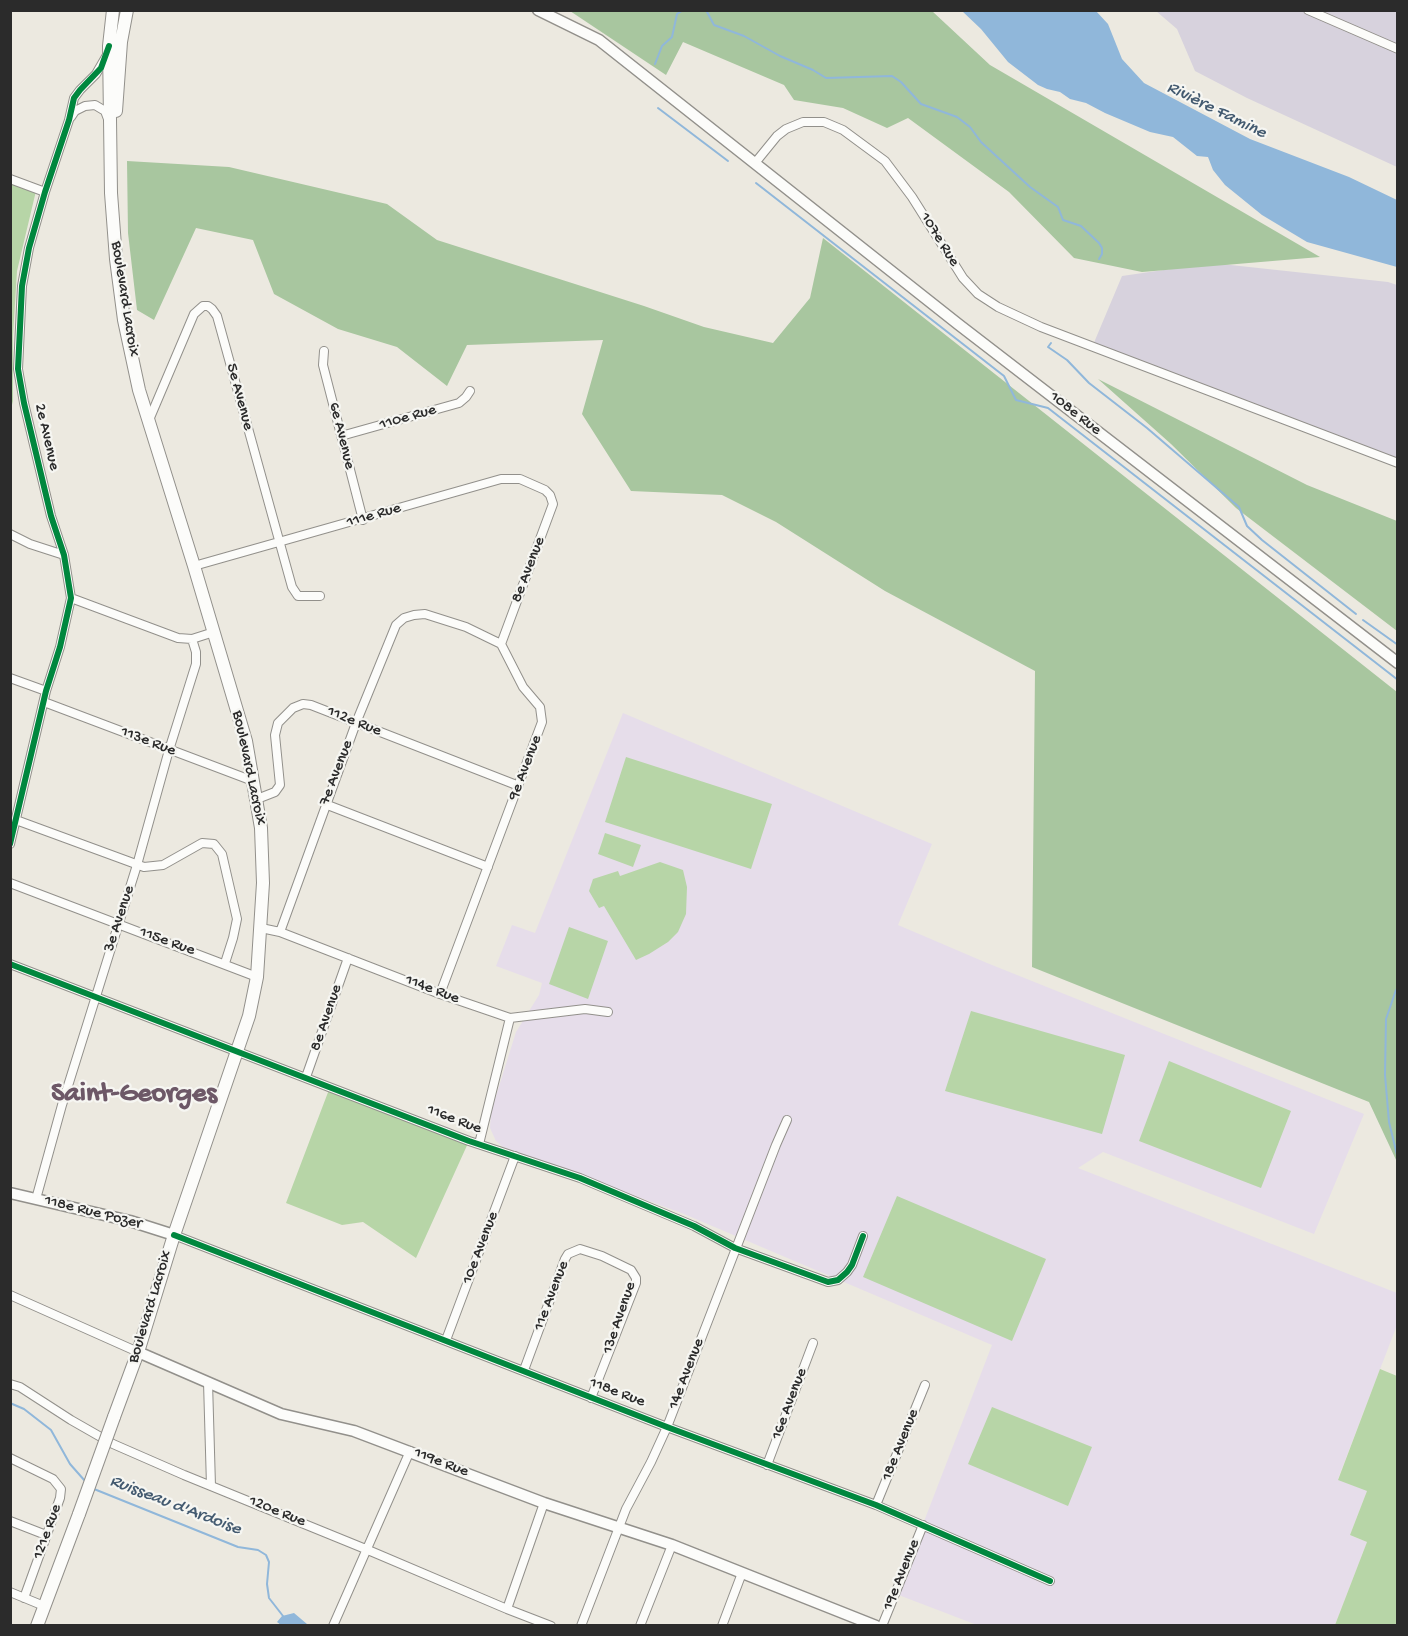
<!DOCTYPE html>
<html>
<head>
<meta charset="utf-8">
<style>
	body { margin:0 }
	#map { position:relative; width:1408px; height:1636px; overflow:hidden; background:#ece9e0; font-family:"Gochi Hand",sans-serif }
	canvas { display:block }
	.frame { position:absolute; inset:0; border:12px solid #2b2b2b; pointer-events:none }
</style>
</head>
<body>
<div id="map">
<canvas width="1408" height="1636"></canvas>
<div class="frame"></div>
</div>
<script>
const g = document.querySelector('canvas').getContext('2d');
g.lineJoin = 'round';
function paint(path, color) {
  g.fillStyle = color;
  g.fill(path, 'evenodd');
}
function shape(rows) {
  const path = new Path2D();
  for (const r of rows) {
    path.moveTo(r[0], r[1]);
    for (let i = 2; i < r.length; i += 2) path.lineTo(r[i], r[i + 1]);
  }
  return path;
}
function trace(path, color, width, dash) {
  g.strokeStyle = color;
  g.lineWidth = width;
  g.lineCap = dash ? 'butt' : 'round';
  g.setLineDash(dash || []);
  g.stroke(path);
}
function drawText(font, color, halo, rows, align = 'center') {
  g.font = font + ' "Gochi Hand",sans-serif';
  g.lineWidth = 4.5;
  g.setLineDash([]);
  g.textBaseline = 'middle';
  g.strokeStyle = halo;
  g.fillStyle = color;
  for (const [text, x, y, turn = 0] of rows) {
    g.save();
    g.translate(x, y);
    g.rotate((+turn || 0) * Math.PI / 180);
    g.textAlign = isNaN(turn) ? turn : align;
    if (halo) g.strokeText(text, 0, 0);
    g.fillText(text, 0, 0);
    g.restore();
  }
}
const built = shape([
	[623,713,932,844,898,925,987,963,1364,1114,1314,1234,1103,1152,1078,1168,1397,1293,1397,1325,1338,1479,1367,1491,1350,1535,1367,1542,1335,1625,977,1625,896,1594,992,1345,684,1214,503,1147,496,1141,490,1128,491,1112,516,1032,539,995,542,983,496,966,512,925,535,933]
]);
const industrial = shape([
	[1156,11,1397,11,1397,167,1247,98,1195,71,1177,29],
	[1212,263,1388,282,1397,285,1397,461,1093,345,1122,276]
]);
const green = shape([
	[11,184,36,191,17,271,13,336,13,401,11,409],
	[626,757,772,804,751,869,605,822],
	[605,833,641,845,633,867,598,854],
	[660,862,683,870,687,887,686,914,678,932,668,942,649,954,636,960,604,906,599,908,589,891,593,879,618,871,620,876],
	[569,927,608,941,588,999,549,984],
	[971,1011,1125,1055,1102,1134,945,1091],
	[1169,1061,1291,1111,1261,1188,1139,1141],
	[330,1087,469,1141,416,1258,363,1222,342,1225,286,1203],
	[897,1196,1046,1259,1012,1341,863,1277],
	[1380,1369,1397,1376,1397,1625,1335,1625,1367,1542,1350,1535,1367,1491,1338,1480],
	[992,1407,1092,1447,1068,1506,968,1464]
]);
const forest = shape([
	[570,11,932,11,990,65,1320,257,1142,272,1074,258,1009,192,908,118,887,128,843,108,794,100,784,85,683,42,666,75],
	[127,161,229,167,387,204,437,240,644,306,704,327,773,343,810,298,823,238,1397,692,1397,1162,1369,1102,1032,967,1035,671,885,591,776,522,722,495,631,491,582,414,603,340,467,345,447,386,397,347,338,329,274,294,253,240,196,228,154,320,137,310,128,233],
	[1098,379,1307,485,1397,521,1397,631,1236,508,1171,444]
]);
const water = shape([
	[962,11,1096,11,1108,24,1122,59,1144,83,1250,139,1349,177,1397,200,1397,267,1307,242,1262,215,1225,185,1213,170,1208,157,1197,156,1173,137,1150,132,1105,113,1086,103,1070,99,1060,92,1047,89,1038,85,1008,62,981,29],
	[294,1613,307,1624,311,1625,281,1625,277,1622,282,1616]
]);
const stream = shape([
	[706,10,714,25,744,36,780,56,813,70,826,78,892,76,901,82,921,104,957,117,970,127,981,142,1030,187,1058,207,1063,220,1081,226,1099,243,1102,248,1102,254,1099,259],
	[655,64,662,46,672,37,677,14,683,10],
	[658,108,728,161],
	[756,183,1004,376,1016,400,1048,408,1398,680],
	[1051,343,1048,347,1067,360,1089,383,1147,428,1239,507,1247,526,1262,540,1356,614],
	[1363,620,1398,645],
	[1396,990,1386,1019,1385,1075,1389,1122,1398,1159],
	[10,1403,24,1409,51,1430,70,1464,85,1481],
	[94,1489,238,1547,258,1550,266,1555,269,1562,267,1584,269,1598,283,1616]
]);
const minor = shape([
	[1308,10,1398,49],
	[71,117,75,111,85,106,95,105,105,111,108,119],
	[755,163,777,136,786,129,803,122,824,122,843,130,885,161,912,197,963,278,978,294,998,307,1041,327,1398,463],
	[10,179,45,192],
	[324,351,323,365,363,520],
	[149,420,194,314,203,306,208,306,212,309,217,316,292,587,298,596,320,596],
	[341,436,459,403,466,397,470,391],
	[10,534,30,544,64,555],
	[194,566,501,479,520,479,545,490,550,495,553,504,501,644],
	[71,598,178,638,192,639,214,632],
	[10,678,46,691],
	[44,702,253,781],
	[257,799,275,792,280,785,275,735,278,723,293,708,303,704,311,705,519,786],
	[325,804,488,867],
	[16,820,144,867,163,865,202,843,214,844,222,854,237,919,233,938,225,963],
	[10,844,46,691,60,647,71,598,64,555,51,516,24,403,18,369,22,286,29,248,45,192,69,120,74,98,80,90,96,74,107,55],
	[10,883,257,977],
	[261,928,280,932,440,994,510,1018,585,1009,608,1012],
	[280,932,356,723,396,625,404,618,414,615,425,614,466,627,501,644,523,687,540,707,542,722,440,994],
	[10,964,469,1141,580,1178,694,1226,735,1248,828,1282,838,1280,847,1272,852,1265,863,1236],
	[306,1077,348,958],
	[479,1144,510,1018],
	[36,1199,62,1105,137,865,169,750,196,664,196,652,192,639],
	[174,1235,667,1427,876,1505,1050,1581],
	[10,1295,138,1352],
	[446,1340,515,1156],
	[524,1370,565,1259,568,1254,580,1249,602,1256,631,1270,636,1278,636,1283,591,1398],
	[208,1382,211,1486],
	[10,1384,20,1387,71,1420,113,1444,184,1475,368,1550,507,1609,551,1626],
	[10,1458,53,1479,61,1489,60,1498,24,1598],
	[767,1465,813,1343],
	[876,1505,925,1385],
	[10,1521,46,1535],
	[10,1592,44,1606],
	[507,1609,544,1503],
	[333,1626,410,1451],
	[581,1626,626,1509,651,1462,667,1427,776,1145,787,1120],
	[640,1626,672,1545],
	[722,1626,742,1573],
	[882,1626,923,1525]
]);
const tertiary = shape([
	[138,1352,281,1414,354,1431,544,1503,672,1545,876,1626]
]);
const secondary = shape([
	[538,10,599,40,958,324,1398,663],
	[10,1193,130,1221,174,1235]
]);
const primary = shape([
	[113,10,109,46,111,193,116,259,124,320,139,390,194,566,246,741,261,828,263,883,257,977,249,1016,174,1235,138,1352,114,1417],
	[116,111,121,42,127,10],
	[37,1626,79,1514]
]);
const primaryBridge = shape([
	[79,1514,114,1417]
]);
const cycleway = shape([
	[10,844,46,691,60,647,71,598,64,555,51,516,24,403,18,369,22,286,29,248,45,192,69,120,74,98,80,90,101,68,109,46],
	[10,964,469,1141,580,1178,694,1226,735,1248,828,1282,838,1280,847,1272,852,1265,863,1236],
	[174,1235,667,1427,876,1505,1050,1581]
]);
const streetNames = [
	["107e Rue",939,240,58],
	["Boulevard Lacroix",124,299,81],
	["5e Avenue",239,397,75],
	["108e Rue",1075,414,38],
	["110e Rue",408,418,-16],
	["6e Avenue",341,436,76],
	["2e Avenue",46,437,77],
	["111e Rue",374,516,-16],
	["8e Avenue",529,570,-69],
	["112e Rue",354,722,22],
	["113e Rue",148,742,21],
	["Boulevard Lacroix",248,768,78],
	["9e Avenue",526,768,-69],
	["7e Avenue",337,773,-69],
	["3e Avenue",120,919,-72],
	["115e Rue",167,942,20],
	["114e Rue",432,990,21],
	["8e Avenue",327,1018,-71],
	["116e Rue",454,1120,21],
	["118e Rue Pozer",93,1213,14],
	["10e Avenue",481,1248,-69],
	["11e Avenue",552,1296,-69],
	["Boulevard Lacroix",151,1307,-73],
	["13e Avenue",620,1318,-71],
	["14e Avenue",687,1374,-69],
	["118e Rue",617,1393,21],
	["16e Avenue",790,1404,-69],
	["18e Avenue",901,1445,-68],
	["119e Rue",441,1463,21],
	["120e Rue",277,1512,22],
	["121e Rue",48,1532,-70],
	["19e Avenue",902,1575,-68]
];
const waterNames = [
	["Rivière Famine",1216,111,26],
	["Ruisseau d'Ardoise",175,1506,21]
];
const townNames = [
	["Saint-Georges",134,1096]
];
paint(built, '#e6ddea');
paint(industrial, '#d7d2dd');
paint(green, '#b7d5a7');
paint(forest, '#a8c69f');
paint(water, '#90b7da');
trace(stream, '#90b7da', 2);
trace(minor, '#92908b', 10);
trace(tertiary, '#92908b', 13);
trace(secondary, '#92908b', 13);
trace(primary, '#92908b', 14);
trace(minor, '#fcfcfa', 8);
trace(tertiary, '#fcfcfa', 10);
trace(secondary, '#fcfcfa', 10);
trace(primary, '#fcfcfa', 12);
trace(primaryBridge, '#92908b', 14, []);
trace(primaryBridge, '#fcfcfa', 12);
trace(cycleway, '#00873e', 6);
drawText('16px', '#2b2b2b', '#f6f6f2', streetNames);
drawText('italic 18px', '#435a70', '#f6f6f2', waterNames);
drawText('bold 28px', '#6d5867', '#f6f6f2', townNames);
</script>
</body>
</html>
